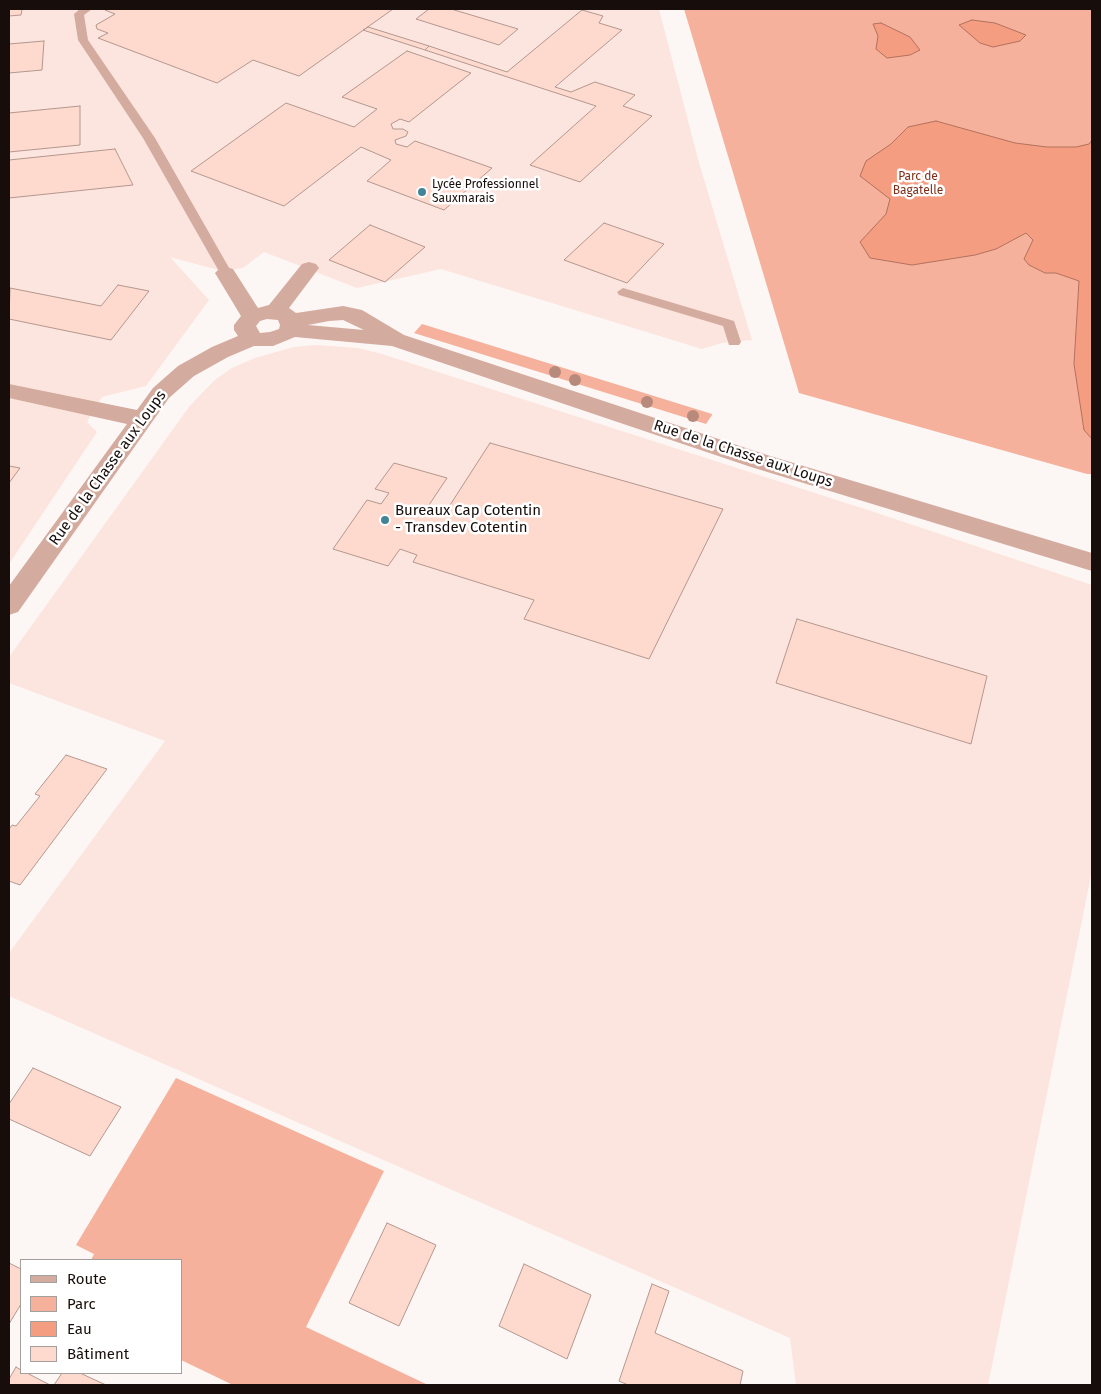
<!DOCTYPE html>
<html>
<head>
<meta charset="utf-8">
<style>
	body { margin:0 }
	#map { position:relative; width:1101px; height:1394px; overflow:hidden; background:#fcf6f4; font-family:"Fira Sans",sans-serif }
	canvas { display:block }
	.frame { position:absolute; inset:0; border:10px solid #170e0b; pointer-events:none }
	.legend { position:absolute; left:20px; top:1259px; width:162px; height:115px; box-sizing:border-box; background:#fff; border:1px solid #a29f9d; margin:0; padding:6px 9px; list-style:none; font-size:15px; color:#170e0b }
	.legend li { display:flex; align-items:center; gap:10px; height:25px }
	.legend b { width:25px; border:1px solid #a29f9d }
</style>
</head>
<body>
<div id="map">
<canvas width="1101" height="1394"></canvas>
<div class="frame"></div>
<ul class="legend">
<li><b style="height:6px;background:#d4ab9f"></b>Route</li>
<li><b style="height:14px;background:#f5b19c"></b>Parc</li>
<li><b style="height:14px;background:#f59d81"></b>Eau</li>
<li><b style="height:14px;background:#fed9cd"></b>Bâtiment</li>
</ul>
</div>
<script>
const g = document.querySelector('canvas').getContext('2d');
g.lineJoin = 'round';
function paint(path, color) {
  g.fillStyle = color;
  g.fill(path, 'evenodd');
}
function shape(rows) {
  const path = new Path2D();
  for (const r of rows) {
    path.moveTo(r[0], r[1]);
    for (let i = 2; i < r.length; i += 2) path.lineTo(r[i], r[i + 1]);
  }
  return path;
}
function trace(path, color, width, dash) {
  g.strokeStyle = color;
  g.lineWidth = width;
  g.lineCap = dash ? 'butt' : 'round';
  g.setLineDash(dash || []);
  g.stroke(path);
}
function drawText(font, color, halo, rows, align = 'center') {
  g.font = font + ' "Fira Sans",sans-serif';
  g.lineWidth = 5;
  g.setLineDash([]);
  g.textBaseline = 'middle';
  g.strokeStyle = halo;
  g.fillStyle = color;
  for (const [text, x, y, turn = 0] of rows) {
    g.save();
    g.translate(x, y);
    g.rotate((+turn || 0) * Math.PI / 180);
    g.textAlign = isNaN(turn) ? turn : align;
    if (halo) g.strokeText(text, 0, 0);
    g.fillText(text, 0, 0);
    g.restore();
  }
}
const built = shape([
	[9,9,659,9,698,159,752,340,722,343,702,349,441,269,357,288,264,252,243,268,222,271,170,257,209,300,146,386,102,397,87,422,97,432,9,564],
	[316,345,358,348,382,354,871,511,1092,585,1092,871,988,1385,796,1385,790,1338,9,996,9,953,165,741,9,683,9,657,189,407,203,392,216,379,232,368,255,358,294,347]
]);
const green = shape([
	[684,9,1092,9,1092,474,1087,474,799,393],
	[422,324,712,414,712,415,706,424,414,333],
	[176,1078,384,1171,306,1327,428,1385,233,1385,181,1360,181,1260,91,1260,94,1254,76,1245]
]);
const water = shape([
	[972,20,995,23,1026,35,1020,41,993,47,980,43,959,25,972,20],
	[881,23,910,37,920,50,910,55,887,58,876,49,878,36,873,24,881,23],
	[936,121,1015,143,1047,147,1076,147,1089,144,1092,140,1092,439,1084,430,1074,364,1079,281,1056,273,1045,273,1029,265,1024,259,1033,240,1026,233,996,249,975,255,912,265,870,258,860,242,886,214,890,199,860,176,866,161,891,144,908,127,936,121]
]);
const building = shape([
	[9,9,22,9,21,15,9,16,9,9],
	[107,9,393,9,299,76,253,60,217,83,98,38,108,33,97,29,96,25,115,14,105,10,107,9],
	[429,9,451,9,518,29,499,45,416,19,429,9],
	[582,10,603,16,599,23,622,30,555,87,571,92,595,82,635,95,623,106,652,116,580,182,530,165,596,106,425,50,429,46,507,72,582,10],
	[368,27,429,46,425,50,363,30,368,27],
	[44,41,42,70,9,73,9,44,44,41],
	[407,51,471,73,409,122,400,119,391,124,393,129,403,129,408,132,406,136,395,140,396,144,407,147,415,141,492,168,444,210,367,181,391,160,361,147,284,206,191,171,286,103,354,127,377,109,342,97,407,51],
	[80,106,80,145,9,152,9,113,80,106],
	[115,149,133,185,9,198,9,160,115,149],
	[604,223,664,244,627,283,564,260,604,223],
	[370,225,425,247,385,282,329,260,370,225],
	[118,285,149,291,111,340,9,319,10,288,101,306,118,285],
	[490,443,723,509,649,659,524,619,534,600,413,562,417,555,400,549,388,566,333,549,367,500,381,504,389,493,375,489,394,463,447,478,425,511,443,516,490,443],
	[9,466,20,468,9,483,9,466],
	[797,619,987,676,971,744,776,683,797,619],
	[66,755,107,769,20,885,9,881,9,829,12,825,16,826,40,796,35,794,66,755],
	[33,1068,121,1107,90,1156,9,1119,9,1104,33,1068],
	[387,1223,436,1245,399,1326,349,1303,387,1223],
	[9,1263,21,1269,21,1304,9,1324,9,1263],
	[524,1264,591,1295,567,1359,499,1326,524,1264],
	[652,1284,669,1291,655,1333,743,1371,740,1385,628,1385,619,1381,652,1284],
	[16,1367,21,1370,21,1373,27,1373,50,1385,9,1385,9,1379,16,1367],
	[62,1373,80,1373,106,1385,54,1385,62,1373]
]);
const service = shape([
	[80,9,92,9,84,15,88,40,155,138,232,273,230,276,222,276,220,273,143,138,78,40,74,14,80,9],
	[623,288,734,321,741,342,739,345,729,345,723,326,619,295,617,292,623,288]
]);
const minor = shape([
	[309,262,316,264,319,268,289,308,296,313,343,306,362,310,404,335,767,455,1092,553,1092,571,751,467,392,346,295,337,273,346,254,346,228,357,194,376,169,398,18,612,9,615,9,586,127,424,9,398,9,384,137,410,153,388,178,366,212,347,238,336,234,330,234,325,241,316,215,273,219,269,226,267,233,269,258,308,269,305,302,264,309,262],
	[267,319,278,320,280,325,279,329,270,332,260,333,256,326,260,321,267,319],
	[343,320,364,330,308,325,329,321,343,320]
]);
const trees = [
	[555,372],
	[575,380],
	[647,402],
	[693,416]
];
const markers = [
	[422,192,5,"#438496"],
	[385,520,5,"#438496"]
];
const farParknames = [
	["Parc de",918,177],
	["Bagatelle",918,191]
];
const farPoinames = [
	["Lycée Professionnel",432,185],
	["Sauxmarais",432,199]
];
const streetNames = [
	["Rue de la Chasse aux Loups",743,454,18],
	["Rue de la Chasse aux Loups",108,468,-54]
];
const poiNames = [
	["Bureaux Cap Cotentin",395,511],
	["- Transdev Cotentin",395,528]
];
paint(built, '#fce5de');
paint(green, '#f5b19c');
paint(water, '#f59d81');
trace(water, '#b2725e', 1);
paint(building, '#fed9cd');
trace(building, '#b49890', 1);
paint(service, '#d4ab9f');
paint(minor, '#d4ab9f');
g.fillStyle = '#b78a7b';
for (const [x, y] of trees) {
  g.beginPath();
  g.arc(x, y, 6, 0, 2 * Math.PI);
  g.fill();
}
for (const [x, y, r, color] of markers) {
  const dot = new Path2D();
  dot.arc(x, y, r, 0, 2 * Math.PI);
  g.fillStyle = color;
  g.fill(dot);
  trace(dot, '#fff', 2);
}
drawText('12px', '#7f3118', '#fff', farParknames);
drawText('12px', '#170e0b', '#fff', farPoinames, 'left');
drawText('15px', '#170e0b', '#fff', streetNames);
drawText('15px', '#170e0b', '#fff', poiNames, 'left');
</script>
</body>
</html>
